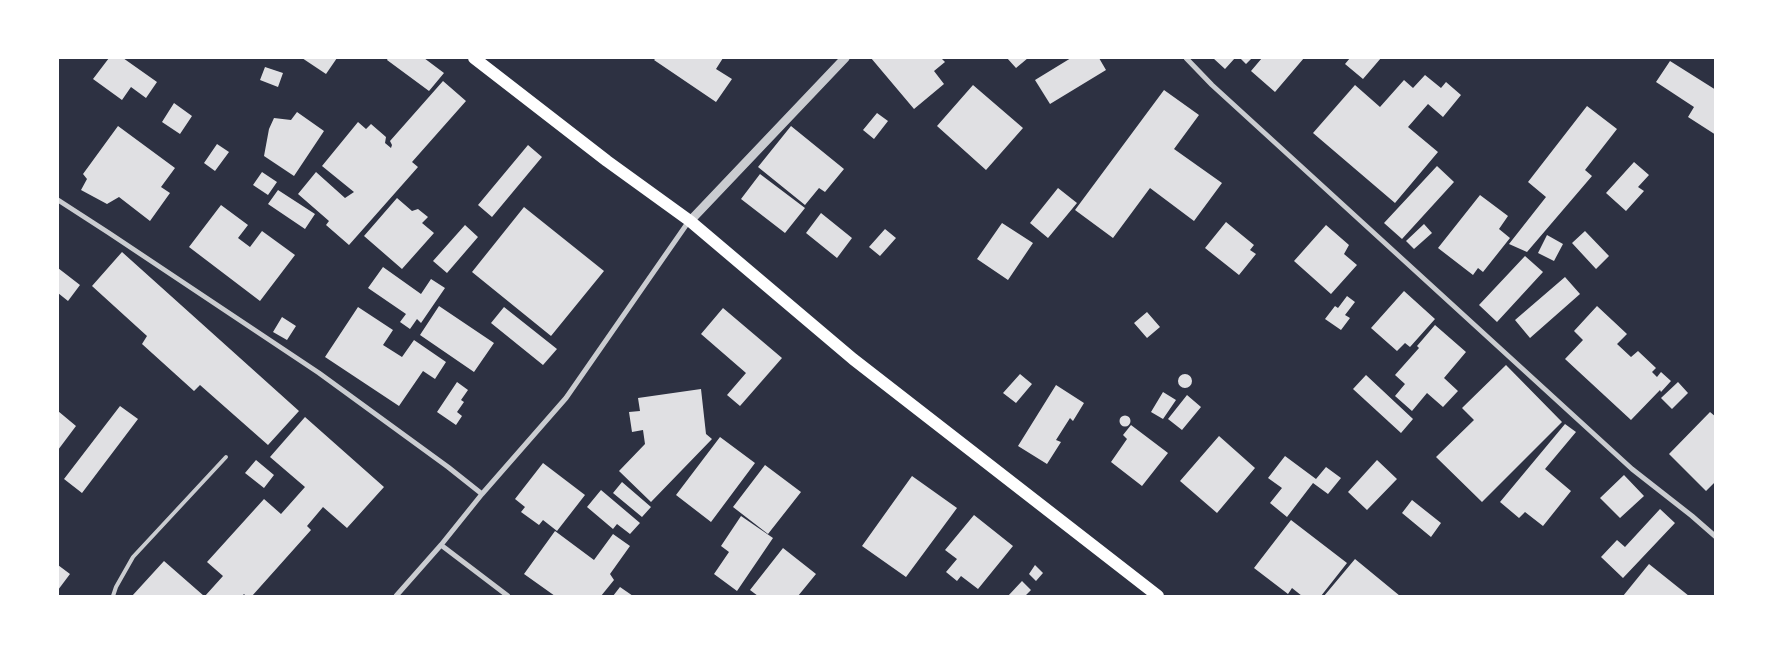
<!DOCTYPE html>
<html>
<head>
<meta charset="utf-8">
<style>
	body { margin:0 }
	#map { position:relative; width:1773px; height:654px; overflow:hidden; background:#2d3142; font-family:Arial,sans-serif }
	canvas { display:block }
	.frame { position:absolute; inset:0; border:59px solid #fff; pointer-events:none }
</style>
</head>
<body>
<div id="map">
<canvas width="1773" height="654"></canvas>
<div class="frame"></div>
</div>
<script>
const g = document.querySelector('canvas').getContext('2d');
g.lineJoin = 'round';
function paint(path, color) {
  g.fillStyle = color;
  g.fill(path, 'evenodd');
}
function shape(rows) {
  const path = new Path2D();
  for (const r of rows) {
    if (r.length === 3) {
      path.moveTo(r[0] + r[2], r[1]);
      path.arc(r[0], r[1], r[2], 0, 2 * Math.PI);
      continue;
    }
    path.moveTo(r[0], r[1]);
    for (let i = 2; i < r.length; i += 2) path.lineTo(r[i], r[i + 1]);
  }
  return path;
}
function trace(path, color, width, dash) {
  g.strokeStyle = color;
  g.lineWidth = width;
  g.lineCap = dash ? 'butt' : 'round';
  g.setLineDash(dash || []);
  g.stroke(path);
}
const building = shape([
	[109,58,123,58,157,82,146,98,131,87,122,100,93,79],
	[302,58,337,58,326,74],
	[388,58,424,58,444,73,429,91,387,60],
	[656,58,723,58,716,69,732,79,716,102,654,60],
	[871,58,941,58,945,62,934,71,944,84,914,109],
	[1007,58,1028,58,1016,68],
	[1071,58,1099,58,1106,70,1050,104,1035,80],
	[1213,58,1235,58,1225,69],
	[1240,58,1252,58,1246,64],
	[1262,58,1304,58,1275,92,1251,71],
	[1350,58,1381,58,1363,79,1345,64],
	[1670,61,1716,90,1716,135,1688,117,1694,107,1656,82],
	[265,67,283,73,278,87,260,80],
	[1425,75,1441,88,1446,82,1461,95,1443,117,1428,104,1408,127,1438,152,1395,203,1313,133,1355,85,1380,107,1404,80,1413,88],
	[443,81,466,101,412,162,418,167,349,245,326,225,329,221,298,194,316,172,345,198,354,192,322,166,358,122,366,129,371,124,386,137,385,143,391,148,392,145,390,141],
	[973,85,1023,128,986,170,937,126],
	[1164,90,1199,115,1174,149,1222,183,1194,221,1150,188,1113,238,1075,210],
	[174,103,192,116,180,134,162,122],
	[1587,106,1617,129,1585,170,1592,176,1527,252,1509,244,1546,197,1528,182],
	[297,112,324,131,294,176,264,156,269,129,274,118,291,120],
	[877,113,888,121,874,139,863,130],
	[118,126,175,168,161,187,170,193,150,221,119,197,107,204,81,190,87,179,83,174],
	[791,126,844,169,825,192,819,188,805,205,758,167],
	[217,144,229,152,215,171,204,163],
	[528,145,542,157,492,217,478,205],
	[1634,162,1649,175,1638,187,1644,191,1626,211,1606,193],
	[1437,166,1454,182,1402,239,1384,223],
	[262,172,277,182,268,195,253,185],
	[760,174,805,208,785,233,741,199],
	[1058,188,1077,203,1048,238,1030,223],
	[278,190,315,214,305,229,268,204],
	[1480,195,1508,216,1499,229,1510,238,1483,272,1478,268,1473,275,1438,248],
	[397,198,412,211,418,209,428,217,422,223,434,233,402,269,364,236],
	[221,205,248,225,238,238,250,247,262,231,295,255,260,301,189,247],
	[524,207,604,271,551,336,472,272],
	[821,213,852,238,837,258,806,233],
	[1226,222,1254,245,1250,250,1256,254,1239,275,1205,248],
	[1002,223,1033,243,1008,280,977,259],
	[1424,224,1432,233,1414,249,1406,241],
	[465,225,478,237,447,273,433,261],
	[1326,225,1349,245,1344,254,1357,265,1331,294,1294,261],
	[885,229,896,238,880,256,869,247],
	[1585,231,1609,256,1596,269,1572,243],
	[1547,235,1563,244,1554,261,1538,253],
	[122,252,299,411,268,445,200,385,194,391,142,344,147,336,92,286],
	[1525,256,1543,272,1497,322,1479,305],
	[383,267,421,294,431,279,445,288,421,323,417,319,410,329,400,322,406,314,368,288],
	[58,268,80,285,68,301,58,293],
	[1565,277,1580,294,1530,338,1515,320],
	[1404,291,1435,319,1410,347,1405,343,1397,351,1371,328],
	[1347,296,1355,302,1345,315,1350,318,1341,330,1325,319,1335,306,1338,308],
	[439,306,494,343,474,372,420,335],
	[1597,306,1627,334,1617,344,1631,357,1638,351,1656,368,1652,372,1657,377,1661,372,1671,381,1661,392,1660,390,1631,420,1565,359,1583,340,1574,331],
	[358,307,393,330,383,345,402,357,414,340,446,362,435,379,423,371,399,406,325,357],
	[504,307,557,349,543,365,491,323],
	[723,308,782,358,740,406,727,395,746,373,701,334],
	[1147,312,1160,327,1147,338,1134,323],
	[282,317,296,326,287,340,273,332],
	[1435,325,1466,352,1444,378,1458,391,1443,407,1427,393,1412,411,1395,396,1405,384,1395,375,1419,348,1417,346],
	[1506,365,1562,422,1482,502,1436,457,1474,420,1462,408],
	[1020,374,1032,384,1016,403,1003,393],
	[1185,381,7],
	[1366,375,1413,419,1401,433,1353,389],
	[457,382,468,390,461,400,464,402,457,412,462,416,456,425,437,412],
	[1678,382,1688,393,1672,409,1661,398],
	[1056,385,1084,403,1073,421,1070,418,1056,440,1061,442,1047,464,1018,446],
	[701,389,706,434,712,439,651,502,619,471,645,444,643,430,632,432,629,412,640,411,638,398],
	[1163,392,1176,400,1163,419,1151,412],
	[1187,395,1201,407,1182,430,1168,419],
	[120,406,138,419,82,493,64,479],
	[58,411,76,426,58,450],
	[1710,412,1716,417,1716,481,1706,491,1669,454],
	[1125,421,5.5],
	[305,417,384,487,347,528,323,507,307,526,311,530,252,596,246,596,244,594,242,596,205,596,223,576,207,562,264,499,281,514,305,487,270,457],
	[1565,424,1576,432,1545,469,1571,491,1543,526,1525,512,1519,518,1500,502],
	[1131,425,1168,453,1142,486,1111,462,1127,439,1123,435],
	[1219,436,1255,468,1217,513,1180,481],
	[720,437,755,463,711,522,676,495],
	[1285,456,1316,479,1326,467,1341,478,1328,494,1313,483,1287,517,1270,503,1282,488,1268,478],
	[256,460,274,475,264,488,245,473],
	[1377,460,1397,479,1367,510,1348,492],
	[543,463,585,495,557,531,543,520,539,525,521,512,525,507,515,499],
	[765,465,801,492,768,534,733,507],
	[1624,475,1644,496,1620,518,1600,498],
	[912,476,957,508,906,577,862,546],
	[622,482,651,507,642,517,613,493],
	[601,490,640,523,630,534,617,524,613,529,587,507],
	[1412,500,1441,523,1431,537,1402,513],
	[1660,509,1675,523,1623,578,1601,557,1617,540,1625,547],
	[974,515,1013,546,978,589,961,576,957,581,946,572,957,559,945,550],
	[741,516,773,538,737,591,714,574,729,552,721,546],
	[1291,520,1347,563,1321,596,1302,596,1292,588,1288,594,1254,568],
	[555,531,594,560,613,534,630,546,610,574,614,580,601,596,555,596,524,574],
	[783,548,816,574,798,596,758,596,750,590],
	[1355,559,1400,596,1324,596],
	[164,561,204,596,132,596],
	[1649,564,1689,596,1623,596],
	[58,565,70,574,58,590],
	[1035,565,1043,573,1036,581,1029,574],
	[1022,581,1031,590,1025,596,1008,596],
	[620,587,633,596,613,596]
]);
const service = shape([
	[113,596,116,587,133,557,226,457]
]);
const minor = shape([
	[1186,58,1212,85,1632,469,1692,516,1716,537],
	[58,200,109,233,319,373,448,467,482,494],
	[441,545,508,596],
	[396,596,441,545,482,494,566,398,689,221]
]);
const tertiary = shape([
	[690,221,845,58]
]);
const primary = shape([
	[474,58,607,161,690,221,853,359,1158,596]
]);
paint(building, '#e0e0e3');
trace(service, '#caccd0', 4);
trace(minor, '#caccd0', 5);
trace(tertiary, '#caccd0', 9);
trace(primary, '#fff', 12);
</script>
</body>
</html>
